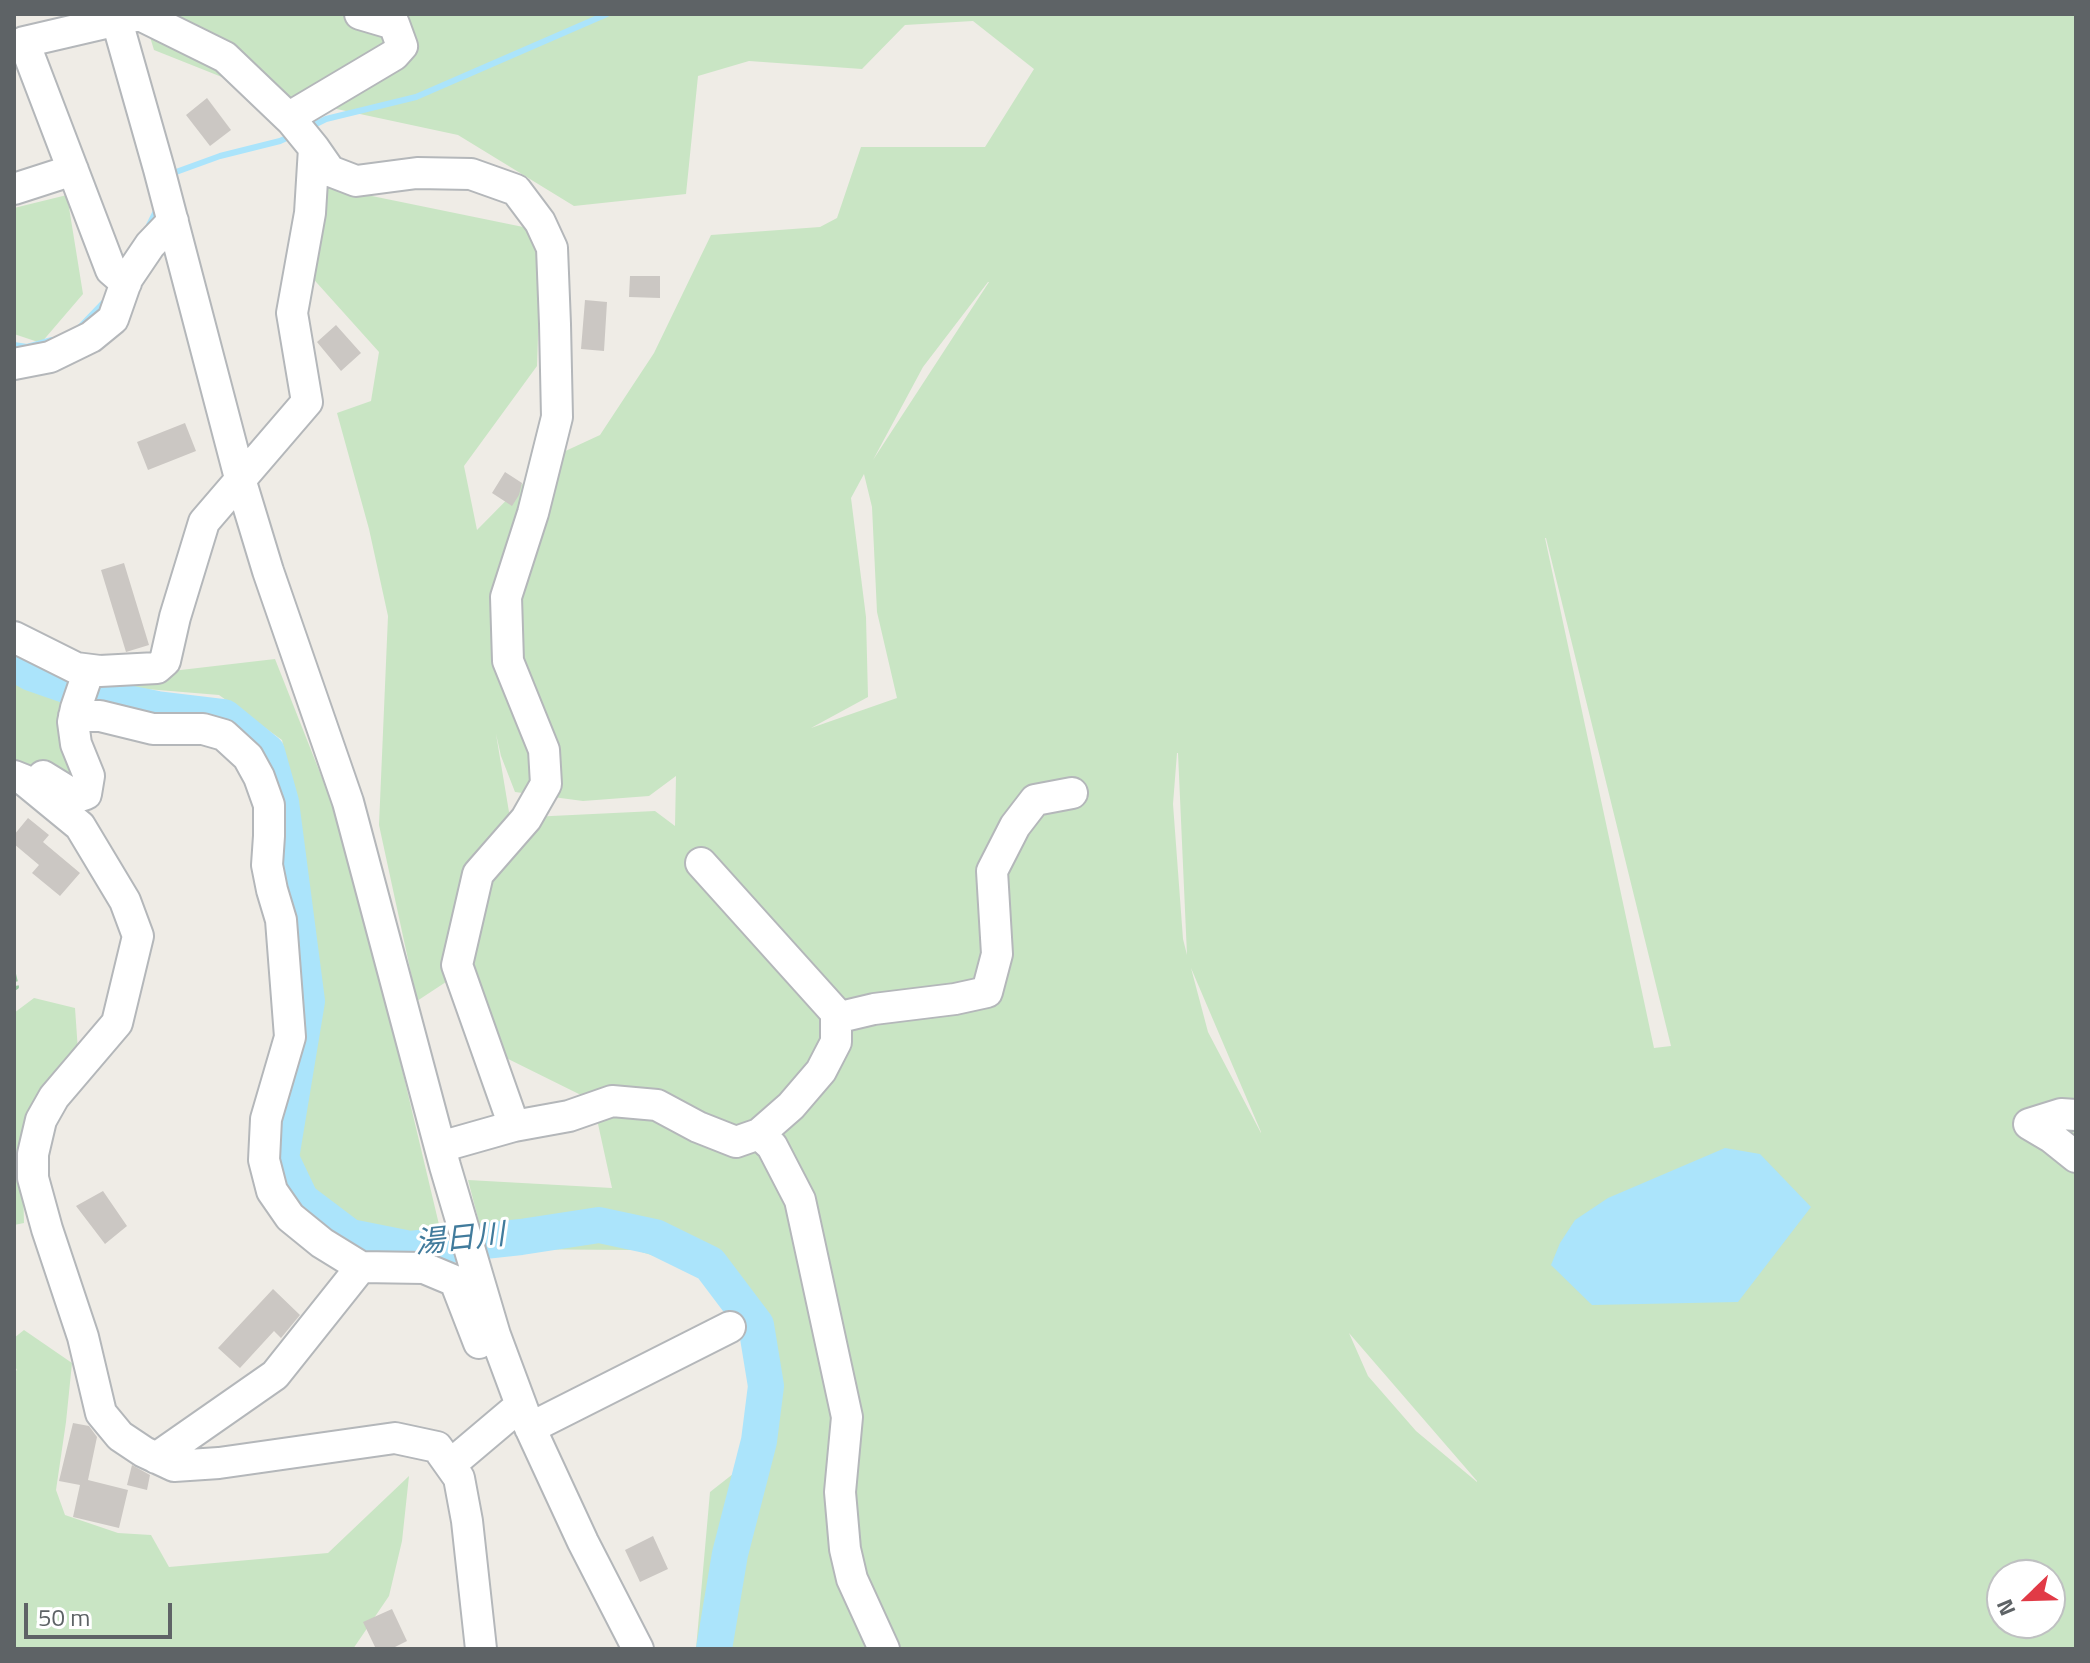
<!DOCTYPE html>
<html>
<head>
<meta charset="utf-8">
<style>
	body { margin:0 }
	#map { position:relative; width:2090px; height:1663px; overflow:hidden; background:#efece6; font-family:"Titillium Web",sans-serif }
	canvas { display:block }
	.frame { position:absolute; inset:0; border:16px solid #5e6366; pointer-events:none }
	.north { position:absolute; left:1986px; top:1559px; width:80px; height:80px; box-sizing:border-box; background:#fff; border:2px solid #bfc1c2; border-radius:50%; rotate:247deg; font-size:22px; font-weight:700; line-height:32px; text-align:center; color:#5e6366 }
	.north::after { content:''; display:block; margin:auto; width:28px; height:36px; background:#e13a46; clip-path:polygon(50% 0,100% 100%,50% 72%,0 100%) }
	.scale { position:absolute; left:24px; top:1603px; width:148px; height:36px; box-sizing:border-box; border:4px solid #5e6366; border-top:0; padding-left:10px; font-size:24px; line-height:28px; white-space:nowrap; color:#5e6366; -webkit-text-stroke:6px #fff; paint-order:stroke }
</style>
</head>
<body>
<div id="map">
<canvas width="2090" height="1663"></canvas>
<div class="frame"></div>
<div class="north">N</div>
<div class="scale">50 m</div>
</div>
<script>
const g = document.querySelector('canvas').getContext('2d');
g.lineJoin = 'round';
function paint(path, color) {
  g.fillStyle = color;
  g.fill(path, 'evenodd');
}
function shape(rows) {
  const path = new Path2D();
  for (const r of rows) {
    path.moveTo(r[0], r[1]);
    for (let i = 2; i < r.length; i += 2) path.lineTo(r[i], r[i + 1]);
  }
  return path;
}
function trace(path, color, width, dash) {
  g.strokeStyle = color;
  g.lineWidth = width;
  g.lineCap = dash ? 'butt' : 'round';
  g.setLineDash(dash || []);
  g.stroke(path);
}
function drawText(font, color, halo, rows, align = 'center') {
  g.font = font + ' "Titillium Web","Noto Sans JP",sans-serif';
  g.lineWidth = 6;
  g.setLineDash([]);
  g.textBaseline = 'middle';
  g.strokeStyle = halo;
  g.fillStyle = color;
  for (const [text, x, y, turn = 0] of rows) {
    g.save();
    g.translate(x, y);
    g.rotate((+turn || 0) * Math.PI / 180);
    g.textAlign = isNaN(turn) ? turn : align;
    if (halo) g.strokeText(text, 0, 0);
    g.fillText(text, 0, 0);
    g.restore();
  }
}
const green = shape([
	[143,14,2076,14,2076,1649,696,1649,710,1492,747,1463,756,1325,719,1276,635,1250,486,1249,468,1180,612,1188,593,1101,486,1048,452,978,417,1001,379,825,388,616,369,529,337,413,371,401,379,352,308,273,320,183,367,195,533,229,540,277,537,366,464,466,477,530,546,460,600,435,654,353,711,235,820,227,837,218,861,147,985,147,1034,69,973,21,905,25,862,69,749,61,698,76,686,194,574,206,458,135,262,93,154,50],
	[988,282,989,282,873,460,923,367],
	[864,474,872,507,877,612,897,698,811,728,868,697,866,617,851,498],
	[1545,538,1546,538,1671,1046,1654,1048],
	[496,734,501,756,515,792,583,801,649,796,676,776,675,826,655,811,510,818],
	[1177,753,1178,753,1187,955,1183,939,1173,804],
	[1191,968,1261,1132,1261,1133,1208,1032],
	[1349,1333,1477,1481,1477,1482,1416,1431,1368,1376],
	[2002,1575,2050,1575,2050,1623,2002,1623],
	[67,195,83,294,41,343,14,334,14,208],
	[14,654,72,694,78,789,14,769],
	[275,659,349,846,441,1233,376,1231,323,1206,289,1153,304,1093,315,991,297,806,282,740,219,695,98,685,172,671],
	[34,998,75,1008,78,1051,22,1146,24,1223,14,1225,14,1013],
	[24,1330,72,1363,66,1422,56,1490,65,1515,118,1533,151,1535,169,1567,328,1553,409,1476,402,1541,389,1596,353,1649,14,1649,14,1372,17,1370,14,1364,14,1338]
]);
const water = shape([
	[1725,1148,1760,1154,1811,1207,1738,1302,1592,1305,1551,1265,1560,1243,1575,1220,1608,1198]
]);
const stream = shape([
	[308,128,326,119,416,97,607,14],
	[172,179,176,172,220,156,280,141,291,136],
	[147,229,158,207],
	[80,327,105,301],
	[14,345,27,347,52,340]
]);
const river = shape([
	[14,663,31,673,106,699,157,709,224,717,267,752,281,802,307,1001,281,1158,301,1200,350,1237,410,1249,521,1237,599,1225,655,1237,710,1264,756,1325,766,1386,759,1441,730,1554,714,1649]
]);
const building = shape([
	[207,98,231,130,210,146,186,115],
	[630,276,660,276,660,298,629,297],
	[585,300,607,302,604,351,581,349],
	[336,325,361,353,341,371,317,342],
	[185,423,196,451,148,470,137,442],
	[505,472,522,483,519,495,512,506,492,493],
	[124,563,149,645,126,652,101,570],
	[28,818,49,835,43,842,80,873,60,896,32,873,39,865,14,844,14,835],
	[103,1191,127,1226,105,1244,76,1206],
	[273,1289,300,1315,281,1338,274,1331,240,1368,218,1348],
	[73,1423,89,1426,97,1437,88,1480,128,1490,119,1528,73,1517,80,1485,59,1481],
	[132,1465,150,1475,147,1490,127,1485],
	[653,1536,668,1569,640,1582,625,1550],
	[392,1609,407,1641,391,1649,376,1649,363,1622]
]);
const path = shape([
	[14,974,17,987,14,989]
]);
const minor = shape([
	[115,14,159,169,241,482,268,571,348,802,445,1166,495,1335,527,1421,583,1542,638,1649],
	[292,121,298,112,394,55,402,46,394,24,360,14],
	[14,189,73,170],
	[126,283,111,270,24,42,140,15,225,57,292,121,314,148,330,171,356,181,417,173,471,174,516,190,540,222,552,248,555,324,557,417,533,513,506,597,508,661,544,750,546,784,526,819,478,874,457,965,514,1126],
	[14,364,50,357,91,337,113,319,127,279,150,245,173,221],
	[14,637,76,668,100,671,157,668,165,661,175,617,204,522,307,402,292,313,310,213,314,148],
	[74,716,100,716,153,729,203,729,224,735,248,757,259,777,269,805,269,836,267,865,272,890,281,920,290,1037,266,1119,264,1160,272,1191,290,1217,322,1243,361,1267,275,1375,156,1458],
	[14,776,24,780,80,826,125,901,138,936,117,1023,54,1097,41,1120,33,1154,33,1178,47,1229,83,1337,101,1413,120,1436,144,1452,174,1466,219,1463,395,1438,437,1447,459,1478,467,1521,481,1649],
	[43,776,77,797,86,794,89,776,76,744,73,722,76,708,89,670],
	[701,863,836,1013,836,1042,821,1071,791,1106,759,1134],
	[836,1018,874,1009,955,999,987,992,997,954,992,871,1015,826,1035,800,1072,793],
	[2076,1115,2061,1114,2029,1124,2051,1137,2076,1157],
	[440,1147,514,1126,569,1116,612,1101,657,1105,698,1127,736,1142,759,1134,772,1146,800,1200,847,1417,840,1492,845,1549,852,1579,884,1649],
	[361,1267,424,1268,455,1281,479,1343],
	[530,1428,730,1327],
	[450,1465,521,1405]
]);
const waterNames = [
	["湯日川",460,1241,-6]
];
paint(green, '#c9e5c4');
paint(water, '#abe4fb');
trace(stream, '#abe4fb', 6);
trace(river, '#abe4fb', 36);
paint(building, '#cbc7c3');
trace(minor, '#b4b7ba', 34);
trace(path, '#9fc9a4', 4, [8, 4]);
trace(minor, '#fff', 30);
drawText('italic 30px', '#417b9c', '#fff', waterNames);
</script>
</body>
</html>
